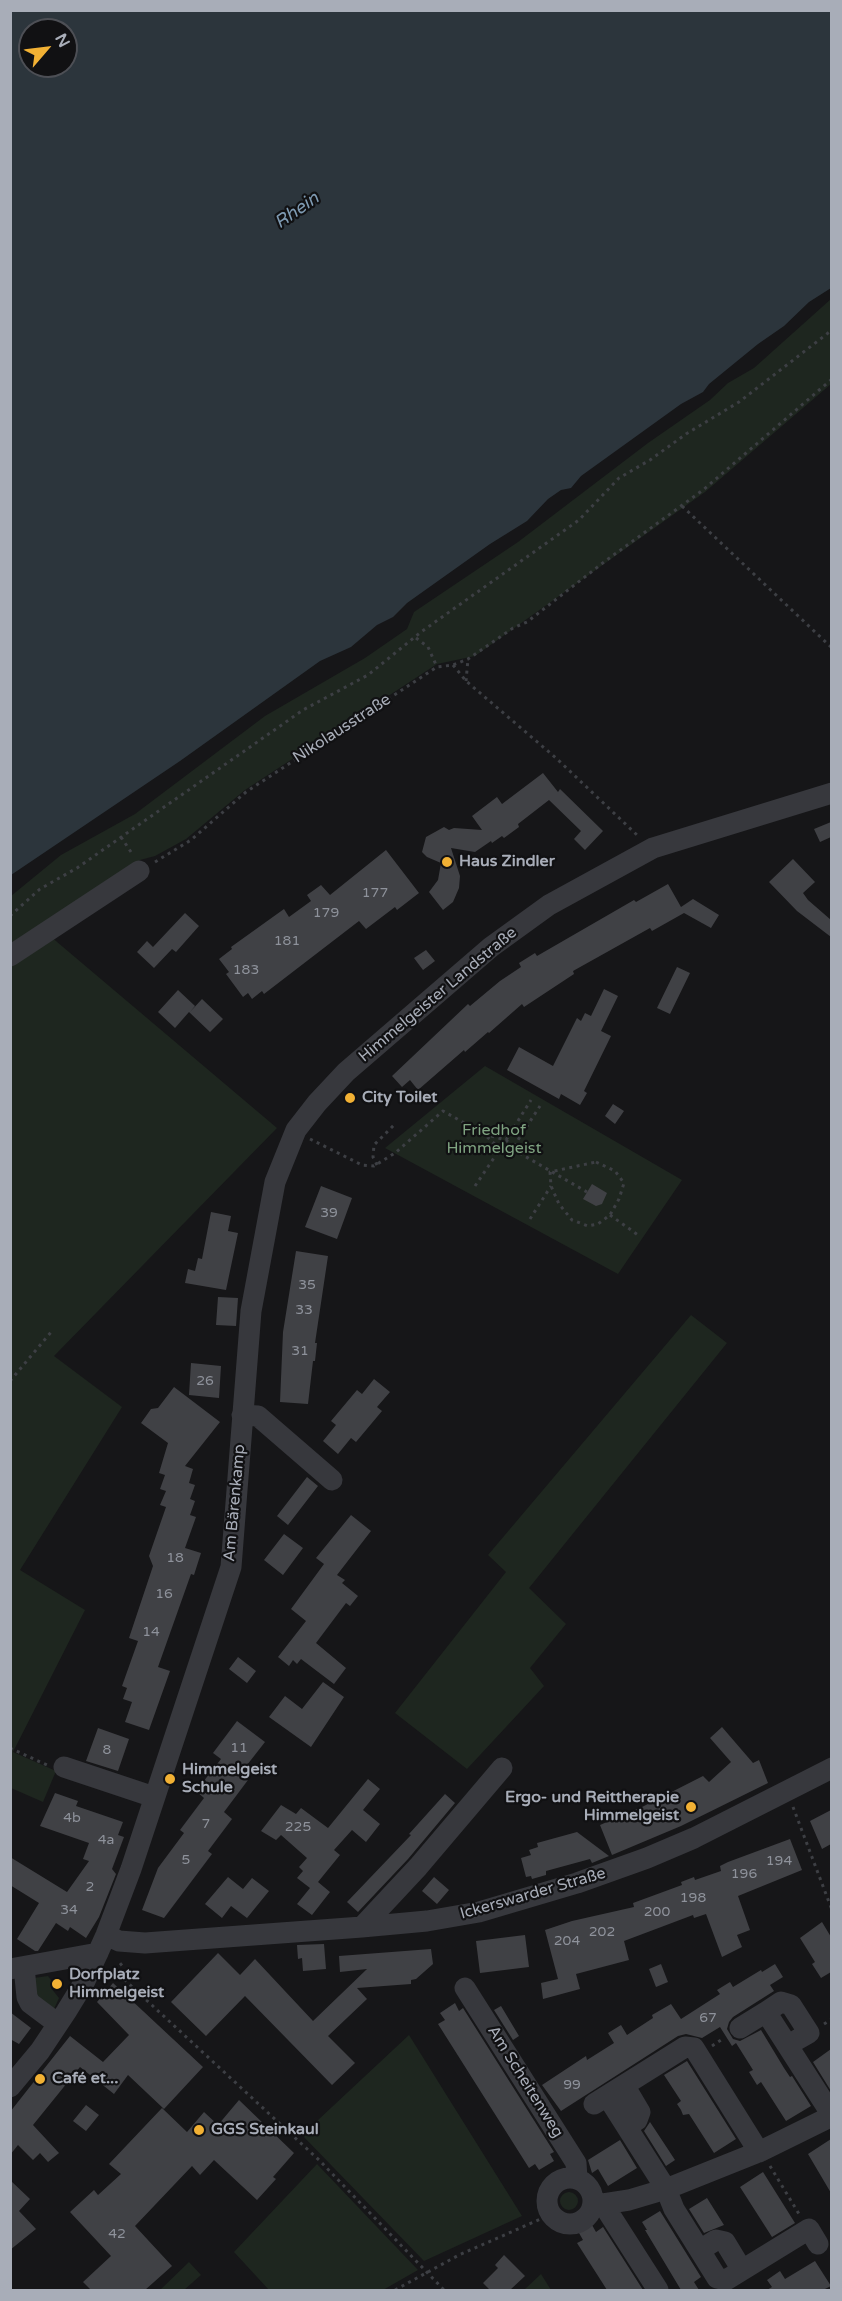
<!DOCTYPE html>
<html>
<head>
<meta charset="utf-8">
<style>
	body { margin:0 }
	#map { position:relative; width:842px; height:2301px; overflow:hidden; background:#161618; font-family:"Varela Round",sans-serif }
	canvas { display:block }
	.frame { position:absolute; inset:0; border:12px solid #a8adb8; pointer-events:none }
	.north { position:absolute; left:18px; top:18px; width:60px; height:60px; box-sizing:border-box; background:#111113; border:2px solid #4d4f55; border-radius:50%; rotate:62deg; font-size:16px; font-weight:700; line-height:24px; text-align:center; color:#a8adb8 }
	.north::after { content:''; display:block; margin:auto; width:21px; height:27px; background:#f2b134; clip-path:polygon(50% 0,100% 100%,50% 72%,0 100%) }
</style>
</head>
<body>
<div id="map">
<canvas width="842" height="2301"></canvas>
<div class="frame"></div>
<div class="north">N</div>
</div>
<script>
const g = document.querySelector('canvas').getContext('2d');
g.lineJoin = 'round';
function paint(path, color) {
  g.fillStyle = color;
  g.fill(path, 'evenodd');
}
function shape(rows) {
  const path = new Path2D();
  for (const r of rows) {
    if (r.length === 3) {
      path.moveTo(r[0] + r[2], r[1]);
      path.arc(r[0], r[1], r[2], 0, 2 * Math.PI);
      continue;
    }
    path.moveTo(r[0], r[1]);
    for (let i = 2; i < r.length; i += 2) path.lineTo(r[i], r[i + 1]);
  }
  return path;
}
function trace(path, color, width, dash) {
  g.strokeStyle = color;
  g.lineWidth = width;
  g.lineCap = dash ? 'butt' : 'round';
  g.setLineDash(dash || []);
  g.stroke(path);
}
function drawText(font, color, halo, rows, align = 'center') {
  g.font = font + ' "Varela Round",sans-serif';
  g.lineWidth = 4.5;
  g.setLineDash([]);
  g.textBaseline = 'middle';
  g.strokeStyle = halo;
  g.fillStyle = color;
  for (const [text, x, y, turn = 0] of rows) {
    g.save();
    g.translate(x, y);
    g.rotate((+turn || 0) * Math.PI / 180);
    g.textAlign = isNaN(turn) ? turn : align;
    if (halo) g.strokeText(text, 0, 0);
    g.fillText(text, 0, 0);
    g.restore();
  }
}
const green = shape([
	[831,299,831,384,705,492,475,656,437,664,245,790,186,839,155,856,140,860,11,952,11,896,61,855,135,814,265,716,365,658,407,629,414,612,518,542,648,443,710,400,728,383,754,368],
	[50,936,277,1128,54,1356,122,1407,20,1570,85,1610,13,1752,56,1771,43,1802,11,1788,10,960],
	[485,1066,682,1180,618,1274,385,1148],
	[691,1315,727,1343,529,1588,566,1624,530,1668,544,1686,467,1769,395,1713,506,1572,488,1555],
	[48,1976,51,1980,51,1988,59,1998,54,2009,32,1992,34,1978],
	[409,2035,522,2216,424,2261,302,2135],
	[317,2164,418,2270,383,2290,269,2290,234,2252],
	[569,2201,9],
	[189,2262,201,2275,184,2290,160,2290],
	[541,2274,551,2290,524,2290]
]);
const water = shape([
	[11,10,831,11,831,288,809,302,784,326,758,344,709,384,703,392,681,404,581,476,571,488,561,490,548,499,527,521,490,544,407,603,393,617,377,625,351,647,320,661,180,761,11,875],
	[30,30,66,30,66,66,30,66]
]);
const building = shape([
	[543,773,558,792,560,789,603,831,585,850,574,839,581,831,549,800,518,824,519,827,504,838,502,836,492,843,491,841,475,852,451,848,460,876,459,888,453,902,443,910,429,892,438,880,441,863,427,857,422,852,426,837,444,827,449,830,454,828,482,830,472,816,497,797,502,804],
	[831,822,831,837,820,842,814,829],
	[386,850,419,893,397,910,395,907,366,929,359,921,264,994,262,991,252,999,248,993,243,997,226,974,229,972,219,959,232,949,231,947,284,909,289,917,311,901,307,895,321,885,330,895],
	[793,859,815,882,803,893,808,900,831,920,831,937,797,911,769,882],
	[668,884,681,907,693,899,719,915,711,928,684,913,652,931,650,928,573,971,574,974,524,1007,522,1004,489,1033,488,1032,465,1052,464,1050,418,1090,410,1080,402,1087,392,1076,468,1004,470,1006,500,981,521,967,519,963,535,953,537,956,634,900,636,902],
	[185,913,199,926,176,952,172,949,154,968,137,952,147,941,153,947],
	[426,950,435,961,423,970,414,958],
	[677,967,690,973,670,1014,657,1008],
	[604,989,618,996,601,1031,611,1036,584,1091,587,1093,580,1105,561,1094,559,1099,507,1070,519,1047,553,1066,577,1018,581,1021,585,1013,591,1016],
	[178,990,195,1006,190,1012,202,999,223,1019,210,1032,189,1012,175,1028,158,1012],
	[613,1104,624,1111,615,1124,605,1116],
	[592,1184,607,1193,602,1204,596,1206,583,1199],
	[321,1186,352,1198,337,1239,305,1227],
	[211,1212,231,1216,228,1231,238,1233,226,1290,185,1283,188,1269,195,1271,198,1258,202,1259],
	[296,1251,328,1256,315,1343,317,1343,315,1361,313,1361,308,1404,280,1402,283,1332],
	[218,1297,238,1298,236,1326,216,1325],
	[191,1363,221,1366,219,1398,189,1395],
	[374,1379,390,1392,377,1407,382,1411,356,1442,351,1438,338,1454,323,1441,336,1425,331,1421,357,1390,362,1394],
	[174,1387,220,1422,185,1466,193,1469,189,1483,195,1485,190,1499,195,1501,190,1515,196,1517,185,1548,201,1553,194,1575,191,1574,158,1667,170,1671,149,1730,125,1722,132,1702,123,1699,127,1688,122,1686,138,1641,129,1638,153,1566,149,1556,166,1507,160,1505,166,1491,160,1489,165,1475,159,1473,168,1443,141,1423,151,1409,158,1408],
	[307,1477,318,1486,288,1525,277,1516],
	[351,1515,371,1531,337,1575,345,1580,342,1583,358,1596,350,1606,346,1603,316,1643,346,1668,334,1684,301,1659,297,1664,293,1660,289,1666,278,1657,306,1621,291,1609,324,1564,316,1558],
	[284,1534,303,1548,283,1575,264,1560],
	[238,1657,256,1671,247,1683,229,1669],
	[323,1682,344,1697,311,1747,269,1717,285,1696,302,1709],
	[237,1721,265,1742,240,1774,248,1780,224,1812,232,1819,208,1851,212,1854,164,1918,142,1910,158,1868,184,1833,180,1830,204,1798,196,1791,221,1759,213,1753],
	[722,1727,753,1763,759,1760,768,1783,681,1826,612,1855,600,1825,642,1807,703,1776,709,1782,731,1762,710,1738],
	[98,1728,129,1739,118,1771,86,1761],
	[368,1779,380,1789,363,1810,380,1824,366,1842,352,1830,334,1850,340,1855,318,1882,330,1892,312,1915,297,1904,310,1888,297,1878,303,1871,299,1867,307,1858,281,1835,276,1840,261,1831,281,1805,296,1814,301,1808,328,1828],
	[55,1793,78,1801,76,1806,123,1822,118,1835,124,1837,112,1869,116,1874,99,1917,86,1938,70,1927,68,1931,56,1923,38,1951,35,1951,17,1939,39,1903,10,1885,10,1857,67,1892,89,1861,83,1859,89,1843,40,1826],
	[445,1794,455,1803,408,1859,358,1912,347,1902,411,1835,409,1834],
	[831,1810,831,1844,822,1849,810,1821],
	[577,1832,609,1856,592,1863,590,1859,546,1871,546,1875,532,1879,531,1876,526,1877,521,1858,531,1855,529,1850,538,1847,537,1843],
	[790,1839,802,1870,738,1896,750,1930,737,1935,742,1947,722,1957,706,1914,694,1918,693,1915,624,1941,629,1960,576,1974,580,1989,543,1999,541,1983,558,1979,545,1930,572,1921,634,1907,633,1903,682,1885,681,1882,694,1877,695,1880,721,1871,720,1866,728,1862],
	[228,1877,243,1889,252,1878,269,1891,247,1918,231,1906,222,1918,205,1904],
	[434,1877,449,1890,437,1904,422,1891],
	[822,1922,831,1937,831,1972,821,1978,812,1964,815,1962,800,1938],
	[525,1935,529,1967,480,1973,476,1941],
	[324,1944,326,1969,303,1971,302,1958,298,1959,297,1945],
	[431,1949,433,1964,416,1979,411,1980,411,1984,357,1988,367,1999,328,2036,355,2063,332,2085,245,1996,206,2036,171,2002,218,1953,240,1975,255,1959,313,2021,367,1969,340,1972,339,1956],
	[661,1964,668,1982,656,1987,649,1969],
	[775,1964,783,1977,770,1985,774,1991,733,2017,729,2022,727,2029,733,2039,740,2041,761,2030,784,2068,790,2077,792,2076,811,2106,786,2121,761,2082,757,2085,749,2072,753,2070,736,2043,732,2046,720,2027,702,2038,686,2034,678,2036,561,2111,542,2085,586,2056,587,2060,614,2043,608,2033,621,2025,627,2035,653,2018,652,2015,671,2004,681,2019,720,1994,717,1990,730,1982,733,1987,761,1970,762,1972],
	[113,1983,203,2067,164,2109,128,2075,114,2094,80,2067,33,2125,59,2153,48,2162,40,2153,33,2160,18,2145,10,2155,10,2112,70,2036,103,2062,129,2035,97,2002],
	[455,2003,459,2011,463,2008,554,2152,550,2154,554,2161,539,2170,535,2164,529,2168,438,2024,445,2020,440,2013],
	[501,2006,519,2036,513,2040,494,2010],
	[10,2012,31,2028,19,2044,10,2039],
	[831,2049,831,2091,813,2062],
	[687,2061,736,2139,714,2153,689,2114,683,2115,681,2110,677,2104,681,2101,664,2075],
	[239,2100,294,2153,273,2177,276,2179,257,2200,214,2160,200,2175,192,2166,135,2226,172,2266,145,2290,91,2290,83,2282,111,2256,70,2212,94,2190,98,2195,121,2174,109,2164,162,2108,187,2132,204,2112,218,2125],
	[86,2105,99,2115,86,2131,73,2121],
	[650,2122,675,2160,666,2166,644,2131],
	[831,2139,831,2193,808,2154],
	[620,2140,637,2168,608,2186,598,2169,592,2173,588,2160],
	[763,2172,795,2223,772,2237,740,2187],
	[10,2180,30,2199,19,2211,36,2229,10,2250],
	[707,2198,724,2225,704,2233,689,2209],
	[660,2211,701,2277,694,2282,699,2290,681,2290,645,2230,647,2230,642,2222],
	[592,2225,596,2232,603,2227,643,2290,607,2290,577,2243,583,2240,579,2233],
	[504,2255,525,2276,510,2290,490,2290,483,2283,498,2268,495,2265],
	[815,2261,831,2286,823,2290,767,2290,772,2287,767,2280,780,2271,785,2279]
]);
const path = shape([
	[682,506,832,648],
	[416,638,428,647,437,667],
	[453,665,466,681,556,758,637,835],
	[466,681,468,659],
	[121,837,133,855],
	[155,862,191,840,246,792,437,667,453,665,468,659,513,628,527,622,604,562,703,490,832,379],
	[10,916,40,889,77,868,303,710,368,675,421,632,579,520,619,478,650,460,686,434,739,402,832,330],
	[484,1134,506,1140,521,1154],
	[310,1139,362,1165,374,1166,395,1153,443,1111,484,1134,500,1149,521,1154,587,1192],
	[506,1140,531,1100],
	[514,1146,540,1106],
	[596,1162,615,1171,624,1183,619,1199,610,1215,598,1224,588,1226,572,1220,559,1204,551,1186,550,1172,596,1162],
	[377,1165,373,1157,374,1145,394,1125],
	[475,1186,500,1149],
	[610,1215,638,1235],
	[530,1219,551,1186],
	[10,1381,52,1331],
	[10,1748,47,1765],
	[793,1807,832,1910],
	[114,1970,125,1961],
	[109,1977,114,1970,319,2160,444,2290],
	[824,2024,832,2019],
	[712,2046,724,2038],
	[770,2166,799,2214],
	[395,2290,459,2255,552,2214]
]);
const minor = shape([
	[10,956,139,871],
	[242,1415,258,1416,332,1480],
	[64,1767,154,1797],
	[362,1927,418,1867,502,1768],
	[106,1935,119,1941,145,1943,362,1927,427,1921,479,1912,577,1883,647,1858,694,1838,832,1768],
	[24,1967,27,1997,30,2003,58,2024],
	[10,1969,98,1953],
	[465,1988,576,2163,577,2179],
	[740,2028,766,2012],
	[788,2045,809,2033,791,2005,781,2002,766,2012,832,2115],
	[624,2085,640,2112,637,2120,627,2127],
	[10,2087,40,2051,66,2012,85,1981,106,1935,131,1869,231,1567,251,1311,275,1182,296,1130,317,1103,346,1072,491,947,549,905,653,848,832,793],
	[607,2096,666,2189,674,2209,717,2278,726,2280,809,2229,818,2244],
	[594,2104,685,2047,694,2048,759,2152],
	[570,2201,23],
	[593,2201,603,2204,629,2200,666,2189,761,2151,832,2116],
	[603,2204,658,2290],
	[700,2250,716,2240,725,2242,742,2270]
]);
const markers = [
	[447,862,6,"#f2b134"],
	[350,1098,6,"#f2b134"],
	[170,1779,6,"#f2b134"],
	[691,1807,6,"#f2b134"],
	[57,1984,6,"#f2b134"],
	[40,2079,6,"#f2b134"],
	[199,2130,6,"#f2b134"]
];
const numberNames = [
	["177",375,893],
	["179",326,913],
	["181",287,941],
	["183",246,970],
	["39",329,1213],
	["35",307,1285],
	["33",304,1310],
	["31",300,1351],
	["26",205,1381],
	["18",175,1558],
	["16",164,1594],
	["14",151,1632],
	["11",239,1748],
	["8",107,1750],
	["4b",72,1818],
	["7",206,1824],
	["225",298,1827],
	["4a",106,1840],
	["5",186,1860],
	["194",779,1861],
	["196",744,1874],
	["2",90,1887],
	["198",693,1898],
	["34",69,1910],
	["200",657,1912],
	["202",602,1932],
	["204",567,1941],
	["67",708,2018],
	["99",572,2085],
	["42",117,2234]
];
const streetNames = [
	["Nikolausstraße",342,729,-33],
	["Himmelgeister Landstraße",438,995,-40],
	["Am Bärenkamp",235,1503,-85],
	["Ickerswarder Straße",533,1894,-16],
	["Am Scheitenweg",525,2082,58]
];
const poiNames = [
	["Haus Zindler",459,862],
	["City Toilet",362,1098],
	["Himmelgeist",182,1770],
	["Schule",182,1788],
	["Ergo- und Reittherapie",679,1798,"right"],
	["Himmelgeist",679,1816,"right"],
	["Dorfplatz",69,1975],
	["Himmelgeist",69,1993],
	["Café et...",52,2079],
	["GGS Steinkaul",211,2130]
];
const parkNames = [
	["Friedhof",494,1131],
	["Himmelgeist",494,1149]
];
const waterNames = [
	["Rhein",297,211,-35]
];
paint(green, '#1e261f');
paint(water, '#2c353c');
paint(building, '#404145');
trace(path, '#3d3f44', 3, [3, 4.5]);
trace(minor, '#37383d', 21);
for (const [x, y, r, color] of markers) {
  const dot = new Path2D();
  dot.arc(x, y, r, 0, 2 * Math.PI);
  g.fillStyle = color;
  g.fill(dot);
  trace(dot, '#111113', 2);
}
drawText('14px', '#8e929b', null, numberNames);
drawText('16px', '#a8adb8', '#111113', streetNames);
drawText('bold 16px', '#a8adb8', '#111113', poiNames, 'left');
drawText('16px', '#7fa381', '#111113', parkNames);
drawText('italic 18px', '#7f9bb3', '#111113', waterNames);
</script>
</body>
</html>
